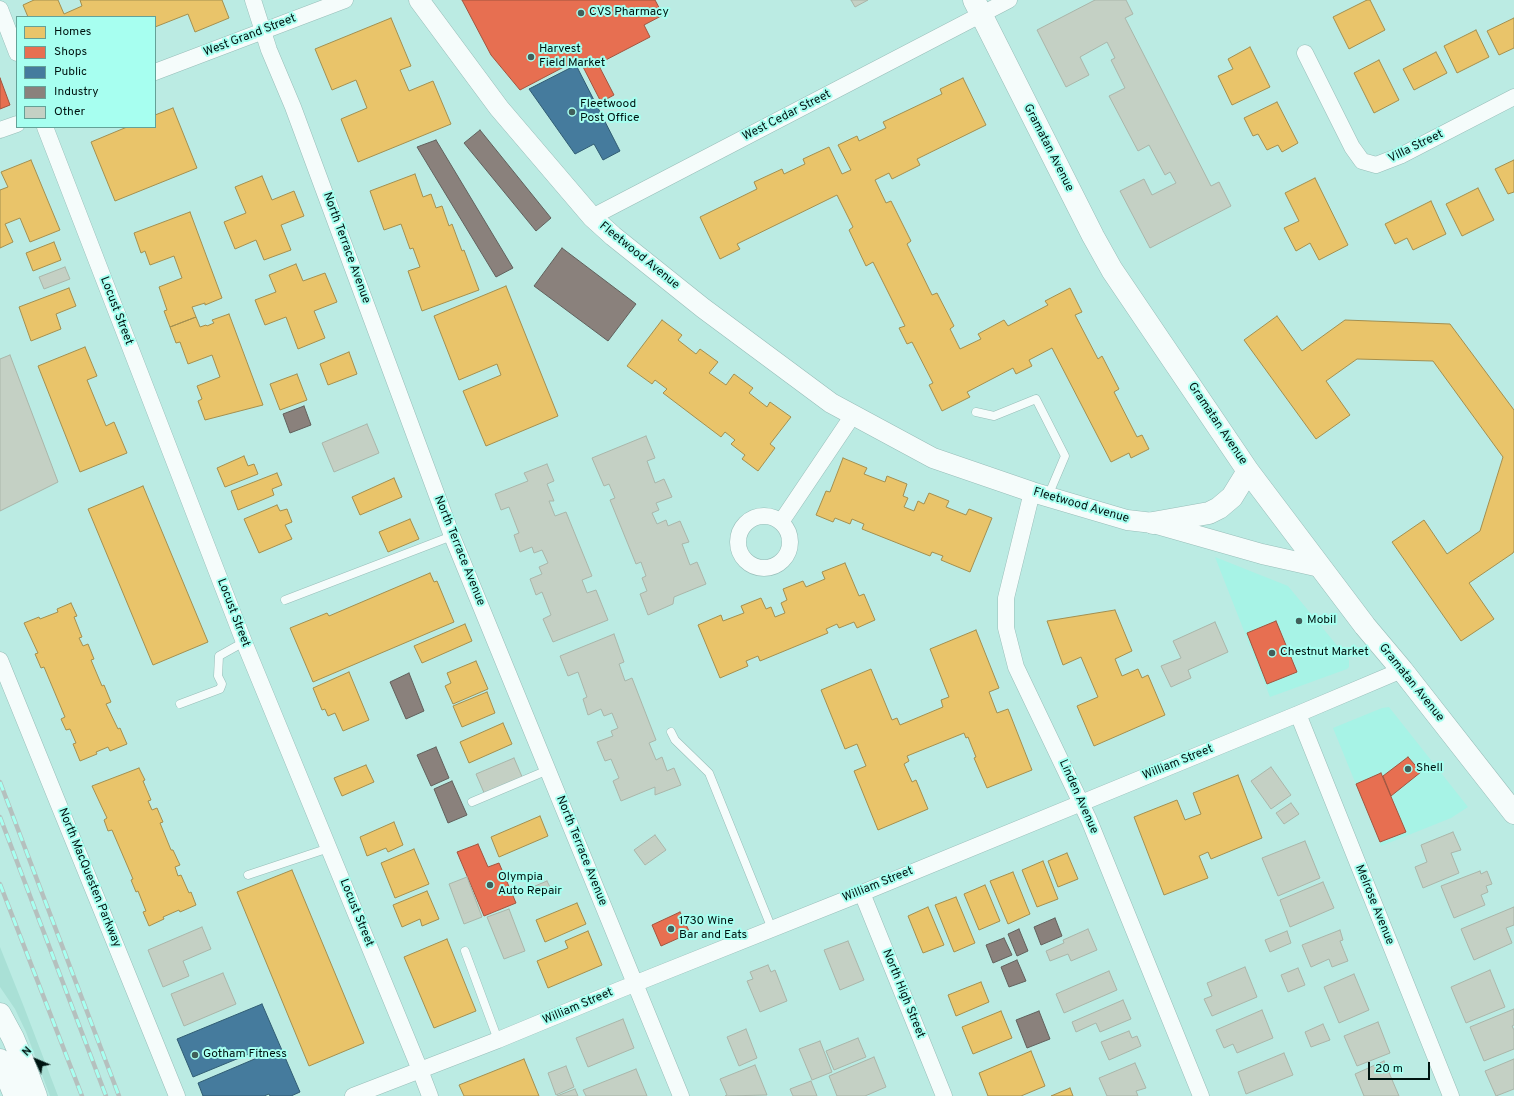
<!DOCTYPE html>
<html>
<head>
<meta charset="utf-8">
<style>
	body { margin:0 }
	#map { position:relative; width:1514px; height:1096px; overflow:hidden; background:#bbebe3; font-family:Overpass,sans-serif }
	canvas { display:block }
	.legend { position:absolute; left:16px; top:16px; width:140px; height:112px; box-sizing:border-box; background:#a7fff0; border:1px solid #64a197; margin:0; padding:5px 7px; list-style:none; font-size:12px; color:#001411 }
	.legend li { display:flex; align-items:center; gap:8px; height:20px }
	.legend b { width:20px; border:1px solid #64a197 }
	.north { position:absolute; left:16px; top:1040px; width:40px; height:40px; -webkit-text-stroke:3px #a7fff0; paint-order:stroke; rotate:314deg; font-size:11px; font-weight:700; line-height:16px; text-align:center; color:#001411 }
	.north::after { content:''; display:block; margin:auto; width:14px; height:18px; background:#001411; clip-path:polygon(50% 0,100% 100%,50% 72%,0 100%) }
	.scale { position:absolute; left:1368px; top:1062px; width:62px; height:18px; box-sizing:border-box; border:2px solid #001411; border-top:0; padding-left:5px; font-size:12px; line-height:14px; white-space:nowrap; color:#001411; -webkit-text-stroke:3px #a7fff0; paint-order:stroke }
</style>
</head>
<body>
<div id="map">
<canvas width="1514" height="1096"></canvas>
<ul class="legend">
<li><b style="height:11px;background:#e9c46a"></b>Homes</li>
<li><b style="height:11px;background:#e76f51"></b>Shops</li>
<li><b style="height:11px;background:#457b9d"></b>Public</li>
<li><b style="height:11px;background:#8a817c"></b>Industry</li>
<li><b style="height:11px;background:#c4d0c4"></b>Other</li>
</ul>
<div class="north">N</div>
<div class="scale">20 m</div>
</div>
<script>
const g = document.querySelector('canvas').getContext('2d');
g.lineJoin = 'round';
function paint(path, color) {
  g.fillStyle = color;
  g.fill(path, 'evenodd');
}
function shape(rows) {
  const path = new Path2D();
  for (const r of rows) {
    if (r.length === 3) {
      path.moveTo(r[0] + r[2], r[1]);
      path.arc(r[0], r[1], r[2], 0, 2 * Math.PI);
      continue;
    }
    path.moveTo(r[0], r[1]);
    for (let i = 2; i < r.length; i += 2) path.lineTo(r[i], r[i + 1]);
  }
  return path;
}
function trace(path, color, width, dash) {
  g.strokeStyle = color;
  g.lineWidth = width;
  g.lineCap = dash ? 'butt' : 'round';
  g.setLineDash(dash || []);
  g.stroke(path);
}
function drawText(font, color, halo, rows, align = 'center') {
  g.font = font + ' Overpass,sans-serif';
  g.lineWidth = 4;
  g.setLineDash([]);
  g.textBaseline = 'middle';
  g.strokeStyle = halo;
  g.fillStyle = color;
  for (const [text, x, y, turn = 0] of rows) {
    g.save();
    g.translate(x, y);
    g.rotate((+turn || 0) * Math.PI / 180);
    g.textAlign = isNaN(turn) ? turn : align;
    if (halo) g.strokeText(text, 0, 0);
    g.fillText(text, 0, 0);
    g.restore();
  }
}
const built = shape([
	[1215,557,1288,586,1349,660,1349,667,1347,669,1270,697],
	[1389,707,1468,807,1451,818,1381,846,1333,728,1382,708]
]);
const green = shape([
	[0,947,24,1007,58,1096,50,1096,26,1032,15,1009,0,987]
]);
const homes = shape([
	[34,0,58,0,64,14,82,6,80,0,222,0,229,18,195,32,188,14,155,27,155,17,28,17,23,5,34,0],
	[1367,0,1370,0,1385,30,1349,49,1333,17,1367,0],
	[391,18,411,66,400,70,409,91,433,81,451,124,358,162,341,119,367,108,356,80,332,90,315,49,391,18],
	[1514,18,1514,48,1499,55,1487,31,1514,18],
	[1476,30,1489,57,1457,73,1444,46,1476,30],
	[1250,47,1270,87,1232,105,1218,76,1233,69,1228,59,1250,47],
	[1436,52,1447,73,1414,90,1403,69,1436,52],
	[1379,60,1399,100,1374,113,1354,73,1379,60],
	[963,78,986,125,917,159,920,165,892,179,889,173,875,180,886,203,891,201,911,241,907,244,932,295,937,293,954,326,950,329,960,349,981,339,978,334,1004,320,1008,326,1048,305,1045,301,1070,288,1082,312,1075,315,1098,359,1102,356,1119,389,1114,392,1137,437,1142,435,1149,449,1131,458,1129,453,1111,462,1052,348,1029,360,1032,366,1016,374,1013,368,967,392,970,397,942,411,929,385,933,383,912,342,907,344,899,328,905,326,873,262,866,266,849,230,853,227,837,195,737,244,740,249,720,259,700,217,757,189,754,182,782,169,784,174,805,164,803,159,829,147,842,174,851,170,838,145,857,136,859,141,886,128,883,122,942,94,940,89,963,78],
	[1277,102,1298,143,1282,152,1278,145,1267,150,1258,134,1253,136,1244,118,1277,102],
	[173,108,197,168,115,201,91,142,127,127,155,127,155,115,173,108],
	[31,160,60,230,30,242,20,218,5,224,13,242,0,248,0,190,8,187,1,172,31,160],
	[1514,160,1514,192,1508,194,1495,169,1514,160],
	[415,174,423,197,431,194,436,208,442,206,449,226,452,224,462,251,464,250,479,290,422,311,408,271,420,267,413,248,410,249,401,224,384,230,370,191,415,174],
	[262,176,272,200,294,191,304,216,281,225,291,250,264,260,256,240,235,249,224,222,246,213,235,187,262,176],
	[1315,178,1348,245,1319,260,1310,243,1296,251,1284,228,1299,221,1285,193,1315,178],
	[1478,188,1494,220,1462,236,1446,204,1478,188],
	[1431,201,1446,234,1413,250,1407,238,1395,244,1385,224,1431,201],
	[190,212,222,298,205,305,205,303,192,307,196,317,170,327,164,311,167,310,159,287,182,278,174,256,150,265,145,251,141,253,134,233,190,212],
	[54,242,61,260,33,271,26,253,54,242],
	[296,264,303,281,325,273,337,302,314,311,325,338,298,349,286,317,265,325,255,300,276,292,269,275,296,264],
	[506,286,558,416,486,446,463,391,501,375,497,364,459,380,434,316,506,286],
	[69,288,76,306,56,314,61,329,31,341,19,307,69,288],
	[229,314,263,405,205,420,198,401,202,399,197,386,220,377,212,355,188,364,180,342,176,343,170,327,196,317,200,327,206,325,207,326,214,323,212,320,229,314],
	[1277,316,1302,351,1345,320,1450,324,1514,410,1514,551,1513,553,1469,583,1494,619,1461,641,1392,542,1424,520,1447,554,1480,531,1503,457,1433,361,1357,359,1326,381,1350,415,1316,439,1244,340,1277,316],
	[662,320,682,335,678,340,696,354,700,349,718,362,709,373,726,385,734,374,753,388,749,393,767,407,770,402,791,417,770,444,775,448,758,471,742,459,745,455,731,444,735,440,725,432,721,437,663,393,667,389,655,380,652,384,627,366,662,320],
	[85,347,97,376,87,380,106,426,114,422,127,453,80,472,38,366,85,347],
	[349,352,357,374,328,385,320,364,349,352],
	[297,374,307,400,280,410,270,384,297,374],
	[244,456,248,466,254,464,258,474,225,487,217,468,244,456],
	[843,458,867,468,864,474,885,482,887,476,907,484,903,496,908,498,904,507,914,511,918,501,924,504,929,493,949,501,946,507,966,515,969,509,992,518,970,572,941,560,943,556,932,552,930,556,862,529,864,524,852,519,850,524,835,518,833,522,816,515,826,491,830,492,843,458],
	[277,473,282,485,272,489,274,495,238,510,231,491,277,473],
	[394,478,402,497,360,515,352,497,394,478],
	[143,486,208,642,153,665,88,509,143,486],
	[277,505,280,511,287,509,292,522,285,525,292,539,259,553,244,519,277,505],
	[410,519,419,539,388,552,379,532,410,519],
	[845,563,859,596,864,594,875,620,857,628,854,622,839,628,837,624,826,629,828,633,760,661,758,656,746,661,748,666,720,678,698,625,721,615,723,621,744,613,741,606,761,598,766,609,771,607,775,617,785,613,781,603,787,600,783,589,803,581,806,587,825,579,822,572,845,563],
	[430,573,434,582,437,581,454,622,313,682,290,628,327,613,329,616,430,573],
	[71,603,77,616,74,617,82,637,79,638,83,646,88,644,94,659,91,660,102,686,104,685,111,702,106,704,118,729,120,728,127,744,110,751,108,747,96,752,97,754,80,761,73,744,76,743,70,729,66,730,61,719,65,717,44,667,41,668,35,654,38,653,24,623,39,617,40,619,58,612,57,609,71,603],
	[1115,610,1132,651,1115,659,1122,676,1138,669,1142,678,1148,675,1165,715,1094,746,1077,706,1098,697,1081,657,1063,665,1047,621,1115,610],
	[465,624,472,641,422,663,414,646,465,624],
	[976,630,999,688,989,692,997,713,1008,709,1032,770,987,788,974,758,976,757,968,737,966,738,964,733,907,756,909,761,904,764,912,782,916,780,928,809,878,830,854,771,866,766,857,744,845,749,821,690,871,669,892,720,897,718,900,725,943,707,941,700,949,697,930,649,976,630],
	[476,661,488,689,453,704,445,686,451,683,447,673,476,661],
	[349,672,369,720,343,731,335,713,328,716,325,709,322,710,313,688,349,672],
	[487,692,495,713,462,727,453,706,487,692],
	[503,723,512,744,469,763,460,742,503,723],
	[366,765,374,782,342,796,334,778,366,765],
	[139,768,145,780,143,781,151,800,148,801,152,810,157,808,163,822,160,823,171,850,173,850,180,865,175,867,178,876,181,875,189,893,191,892,196,905,180,912,179,910,163,917,164,919,149,926,143,912,146,911,138,891,136,892,131,880,133,879,112,830,108,831,104,820,107,818,92,786,139,768],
	[1238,775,1262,838,1211,859,1208,852,1199,856,1208,878,1164,895,1134,817,1177,800,1185,820,1201,814,1193,793,1238,775],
	[540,816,548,836,499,857,491,837,540,816],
	[394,822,403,845,388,852,386,848,367,856,360,837,394,822],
	[414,849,429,884,395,898,381,863,414,849],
	[1067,853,1078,879,1058,887,1048,861,1067,853],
	[1043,861,1058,899,1037,907,1022,870,1043,861],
	[292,870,364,1043,309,1066,237,892,292,870],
	[1013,872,1030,914,1008,924,990,881,1013,872],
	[985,885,1000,921,979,930,964,894,985,885],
	[427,891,439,919,422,926,420,919,402,927,393,905,427,891],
	[956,897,975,943,954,952,935,905,956,897],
	[577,903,586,924,545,942,536,920,577,903],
	[928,907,944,945,923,953,908,916,928,907],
	[588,931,602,965,548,988,537,961,568,948,565,941,588,931],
	[447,939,476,1011,434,1028,404,957,447,939],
	[981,982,989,1002,956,1016,948,995,981,982],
	[1001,1011,1012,1038,973,1054,962,1027,1001,1011],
	[1031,1051,1045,1086,1021,1096,988,1096,979,1073,1031,1051],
	[524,1059,539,1096,464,1096,459,1085,524,1059],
	[1070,1088,1073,1096,1051,1096,1070,1088]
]);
const shops = shape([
	[462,0,655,0,663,15,644,25,650,37,598,64,614,95,601,102,579,59,520,90,491,55,462,0],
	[0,78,10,105,0,109,0,78],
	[1276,621,1297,672,1267,684,1247,633,1276,621],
	[1408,757,1421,772,1391,796,1383,776,1408,757],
	[1381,773,1406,832,1380,842,1356,784,1381,773],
	[478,844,488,867,499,863,516,903,484,916,457,852,478,844],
	[680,912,690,933,661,946,652,925,680,912]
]);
const public = shape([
	[576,65,620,151,603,160,594,144,575,154,529,89,576,65],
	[262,1004,300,1092,291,1096,270,1096,269,1094,264,1096,203,1096,198,1083,264,1055,261,1049,193,1077,177,1039,262,1004]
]);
const industry = shape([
	[480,130,551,218,536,231,464,143,480,130],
	[436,140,513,268,496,277,417,147,436,140],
	[562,248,636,304,608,341,534,286,562,248],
	[304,406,311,425,290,433,283,414,304,406],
	[409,673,424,711,406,719,390,682,409,673],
	[436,747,449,778,431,786,417,755,436,747],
	[452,781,467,815,448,823,434,789,452,781],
	[1055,918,1062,936,1041,945,1034,927,1055,918],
	[1019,929,1028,951,1017,956,1008,934,1019,929],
	[1004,938,1012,955,993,963,986,945,1004,938],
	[1017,960,1026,981,1009,987,1001,967,1017,960],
	[1039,1011,1050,1039,1027,1048,1016,1020,1039,1011]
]);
const building = shape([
	[851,0,868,0,855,7,851,0],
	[1095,0,1126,0,1133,14,1125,18,1211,186,1219,182,1231,206,1150,248,1120,191,1144,179,1152,195,1176,183,1170,172,1165,175,1149,145,1138,151,1109,96,1125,88,1111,60,1115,58,1107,42,1080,57,1089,75,1066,87,1037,30,1095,0],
	[65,267,70,279,44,289,39,277,65,267],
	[10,355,58,482,0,511,0,359,10,355],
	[367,424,379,453,334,472,322,443,367,424],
	[646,436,655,458,647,461,655,483,664,479,672,497,656,503,659,510,652,513,657,524,666,520,668,526,680,521,689,542,682,544,690,565,697,562,706,584,674,597,673,604,648,615,640,594,647,591,642,578,646,576,641,562,636,564,610,500,615,498,609,484,604,486,592,458,646,436],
	[547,464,554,481,547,484,554,501,549,501,555,516,566,512,592,576,582,580,587,593,596,590,608,620,553,642,543,619,551,615,542,592,536,595,530,579,542,574,539,567,548,563,542,550,534,553,532,547,520,552,514,535,519,533,509,507,501,510,495,494,528,481,524,473,547,464],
	[1215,622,1228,652,1188,670,1191,678,1171,687,1161,666,1181,658,1173,641,1215,622],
	[614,634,624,662,619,664,625,681,632,678,656,740,649,743,656,760,662,757,667,771,674,768,681,785,655,795,655,787,621,801,613,781,619,778,611,759,605,761,597,742,613,736,611,731,618,728,612,713,604,716,601,709,588,715,583,699,587,697,578,672,568,676,560,656,614,634],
	[514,758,523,779,485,795,476,774,514,758],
	[1271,767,1291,795,1271,809,1251,781,1271,767],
	[1291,803,1299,814,1284,824,1276,813,1291,803],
	[1453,832,1461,850,1451,853,1459,873,1423,888,1415,867,1427,862,1421,845,1453,832],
	[655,835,666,850,645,865,634,850,655,835],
	[1305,841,1320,878,1278,896,1262,858,1305,841],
	[1480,871,1481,874,1487,871,1492,884,1486,886,1488,892,1481,895,1485,905,1454,918,1441,886,1480,871],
	[467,877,482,917,464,924,449,884,467,877],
	[547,881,552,891,539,896,535,886,547,881],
	[1323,882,1334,908,1290,927,1280,900,1323,882],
	[1514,907,1514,925,1506,928,1512,943,1474,960,1461,929,1514,907],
	[509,909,525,951,504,959,487,917,509,909],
	[202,927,211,949,183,961,189,976,163,987,148,950,202,927],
	[1088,929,1097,950,1071,961,1068,954,1050,961,1046,951,1064,943,1063,940,1088,929],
	[1340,930,1343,940,1340,941,1348,961,1332,967,1329,959,1311,967,1302,945,1340,930],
	[1287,931,1291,943,1270,952,1265,940,1287,931],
	[848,941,864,980,840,990,824,950,848,941],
	[768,965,771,972,775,970,787,1001,760,1012,747,981,753,979,750,972,768,965],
	[1245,967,1257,997,1212,1016,1204,999,1212,996,1207,983,1245,967],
	[1298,968,1305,985,1288,992,1281,975,1298,968],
	[1490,970,1505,1007,1466,1023,1451,987,1490,970],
	[1109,971,1117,990,1064,1013,1056,994,1109,971],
	[223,973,236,1004,184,1026,171,994,223,973],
	[1354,974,1369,1010,1339,1023,1324,987,1354,974],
	[1123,1000,1131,1019,1100,1032,1096,1023,1076,1032,1072,1022,1123,1000],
	[1514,1009,1514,1025,1512,1026,1514,1030,1514,1049,1484,1061,1470,1027,1514,1009],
	[1262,1010,1273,1038,1237,1053,1233,1044,1224,1048,1216,1030,1262,1010],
	[623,1019,634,1048,588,1067,576,1038,623,1019],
	[1378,1022,1390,1053,1357,1066,1344,1036,1378,1022],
	[1323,1024,1330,1040,1311,1047,1305,1032,1323,1024],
	[746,1029,757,1058,739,1066,727,1037,746,1029],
	[1129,1031,1132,1038,1137,1036,1141,1046,1109,1060,1101,1042,1129,1031],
	[858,1038,866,1057,834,1070,826,1051,858,1038],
	[820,1041,832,1072,812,1080,799,1049,820,1041],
	[1284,1053,1293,1075,1246,1094,1238,1072,1284,1053],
	[874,1057,886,1087,865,1096,837,1096,829,1076,874,1057],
	[1514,1059,1514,1089,1496,1096,1485,1071,1514,1059],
	[1384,1061,1399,1096,1364,1096,1355,1074,1384,1061],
	[1135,1063,1146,1088,1136,1091,1138,1096,1107,1096,1099,1078,1135,1063],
	[755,1065,767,1095,725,1096,727,1095,720,1079,755,1065],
	[566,1066,574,1087,556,1095,548,1073,566,1066],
	[636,1069,647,1096,586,1096,583,1090,636,1069],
	[811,1081,817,1096,793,1096,790,1089,811,1081],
	[575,1089,578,1096,557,1096,575,1089]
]);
const service = shape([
	[976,412,994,416,1036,399,1065,456,1048,496],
	[285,600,452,536],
	[180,704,220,689,222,684,218,676,219,656,244,642],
	[671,732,675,740,709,773,772,929],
	[472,802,548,770],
	[248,875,329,848],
	[465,951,498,1040]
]);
const minor = shape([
	[253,0,269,50,293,107,452,536,681,1096],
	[0,9,17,53],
	[1305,53,1352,147,1362,161,1376,165,1402,155,1514,97],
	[155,72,345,0],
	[45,127,244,642,420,1070,430,1096],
	[0,130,17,124],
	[592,217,1009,0],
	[1032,492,1006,598,1006,628,1016,667,1089,820,1201,1096],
	[764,542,26],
	[781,522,853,415],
	[0,660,177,1096],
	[1298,714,1451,1096],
	[862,893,944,1096],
	[353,1096,498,1040,619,990,862,893,1298,714,1402,670]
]);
const tertiary = shape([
	[419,0,499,108,592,217,613,236,703,308,831,403,933,458,1032,492,1127,520,1153,523,1262,554,1320,567]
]);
const secondary = shape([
	[974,0,1093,236,1112,270,1248,471,1365,626,1402,670,1514,813],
	[1153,523,1209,513,1219,508,1232,497,1248,471]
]);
const motorway = shape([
	[0,1014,13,1038,24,1064,36,1096],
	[0,1060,15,1096]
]);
const rail = shape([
	[0,782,119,1096],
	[0,817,106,1096],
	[0,884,82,1096]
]);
const markers = [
	[581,13,4,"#415f5a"],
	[531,57,4,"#415f5a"],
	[572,112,4,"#415f5a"],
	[1299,621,4,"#415f5a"],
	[1272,653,4,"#415f5a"],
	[1408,769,4,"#415f5a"],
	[490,885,4,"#415f5a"],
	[671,929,4,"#415f5a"],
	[195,1055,4,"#415f5a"]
];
const poiNames = [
	["CVS Pharmacy",589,13],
	["Harvest",539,50],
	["Field Market",539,64],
	["Fleetwood",580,105],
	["Post Office",580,119],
	["Mobil",1307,621],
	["Chestnut Market",1280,653],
	["Shell",1416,769],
	["Olympia",498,878],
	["Auto Repair",498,892],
	["1730 Wine",679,922],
	["Bar and Eats",679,936],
	["Gotham Fitness",203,1055]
];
const streetNames = [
	["West Grand Street",250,36,-21],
	["West Cedar Street",787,116,-27],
	["Villa Street",1416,147,-26],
	["Gramatan Avenue",1048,148,63],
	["North Terrace Avenue",346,248,70],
	["Fleetwood Avenue",639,256,39],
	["Locust Street",116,311,69],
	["Gramatan Avenue",1217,424,56],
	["Fleetwood Avenue",1081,506,16],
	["North Terrace Avenue",459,551,68],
	["Locust Street",233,613,69],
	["Gramatan Avenue",1411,683,51],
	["William Street",1178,763,-22],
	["Linden Avenue",1078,797,66],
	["North Terrace Avenue",581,851,68],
	["North MacQuesten Parkway",89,878,68],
	["William Street",878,885,-22],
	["Melrose Avenue",1374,905,68],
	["Locust Street",356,913,68],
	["North High Street",903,994,68],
	["William Street",578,1007,-23]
];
paint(built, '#a7f3e6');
paint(green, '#a9e0d6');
paint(homes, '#e9c46a');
trace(homes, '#a38f4f', 1);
paint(shops, '#e76f51');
trace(shops, '#a2543e', 1);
paint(public, '#457b9d');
trace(public, '#305c73', 1);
paint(industry, '#8a817c');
trace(industry, '#61605c', 1);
paint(building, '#c4d0c4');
trace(building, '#a9b5a9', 1);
trace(service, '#97bdb8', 9);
trace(minor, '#97bdb8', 17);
trace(tertiary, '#97bdb8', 21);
trace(secondary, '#97bdb8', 23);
trace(motorway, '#97bdb8', 23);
trace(service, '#f5fcfb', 8);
trace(minor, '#f5fcfb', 16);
trace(tertiary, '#f5fcfb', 20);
trace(secondary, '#f5fcfb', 22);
trace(motorway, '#f5fcfb', 22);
trace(rail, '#b5c0be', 4.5);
trace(rail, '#a7fff0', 3, [9]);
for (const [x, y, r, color] of markers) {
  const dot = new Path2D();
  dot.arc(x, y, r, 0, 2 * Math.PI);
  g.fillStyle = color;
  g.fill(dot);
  trace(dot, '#a7fff0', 1.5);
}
drawText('12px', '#001411', '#a7fff0', poiNames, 'left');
drawText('12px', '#001411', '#a7fff0', streetNames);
</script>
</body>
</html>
